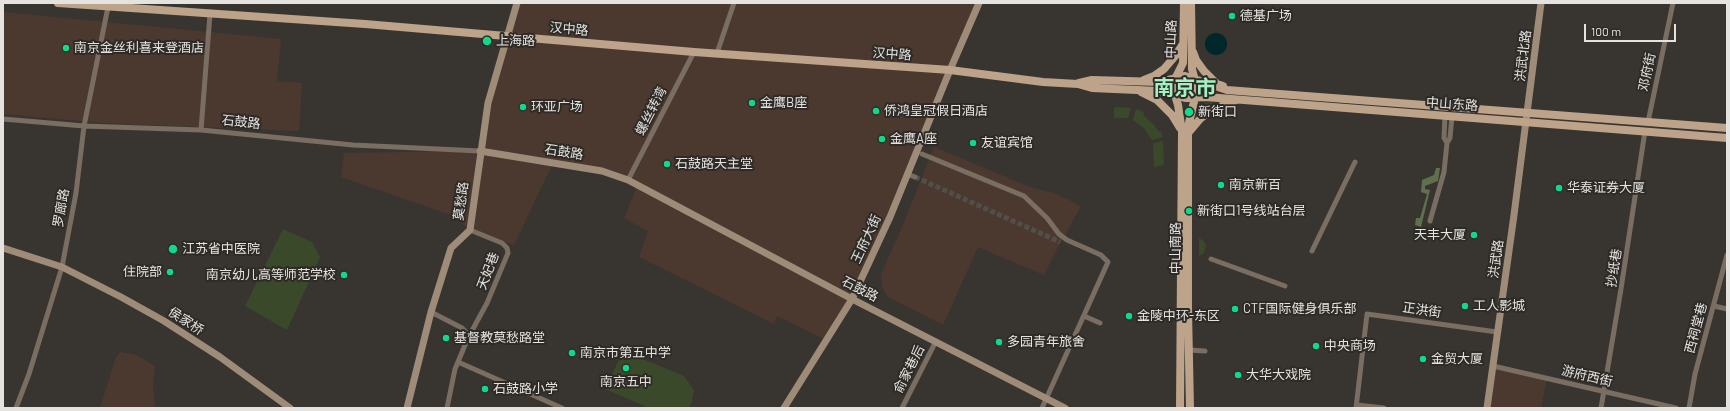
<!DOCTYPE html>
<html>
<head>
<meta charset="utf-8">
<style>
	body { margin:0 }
	#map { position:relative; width:1730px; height:411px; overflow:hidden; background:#383531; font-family:Barlow,sans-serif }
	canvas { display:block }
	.frame { position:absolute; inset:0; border:4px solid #e5e3e0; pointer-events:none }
	.scale { position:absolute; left:1584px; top:24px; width:92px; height:18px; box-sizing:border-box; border:2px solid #e5e3e0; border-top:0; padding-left:5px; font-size:12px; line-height:14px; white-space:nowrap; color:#e5e3e0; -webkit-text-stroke:3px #2e2b27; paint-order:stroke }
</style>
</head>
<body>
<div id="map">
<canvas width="1730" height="411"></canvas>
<div class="frame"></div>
<div class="scale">100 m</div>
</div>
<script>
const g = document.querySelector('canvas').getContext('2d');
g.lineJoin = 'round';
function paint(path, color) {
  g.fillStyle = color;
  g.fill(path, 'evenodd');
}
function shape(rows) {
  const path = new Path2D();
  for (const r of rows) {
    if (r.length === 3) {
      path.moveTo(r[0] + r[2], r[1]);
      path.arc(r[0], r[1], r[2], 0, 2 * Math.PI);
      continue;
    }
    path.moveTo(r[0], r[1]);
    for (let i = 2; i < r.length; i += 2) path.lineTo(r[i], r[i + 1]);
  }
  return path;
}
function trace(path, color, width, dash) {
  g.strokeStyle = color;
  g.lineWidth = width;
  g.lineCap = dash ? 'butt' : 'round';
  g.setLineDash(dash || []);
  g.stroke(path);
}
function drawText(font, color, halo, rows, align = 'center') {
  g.font = font + ' Barlow,"Noto Sans SC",sans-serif';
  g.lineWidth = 4;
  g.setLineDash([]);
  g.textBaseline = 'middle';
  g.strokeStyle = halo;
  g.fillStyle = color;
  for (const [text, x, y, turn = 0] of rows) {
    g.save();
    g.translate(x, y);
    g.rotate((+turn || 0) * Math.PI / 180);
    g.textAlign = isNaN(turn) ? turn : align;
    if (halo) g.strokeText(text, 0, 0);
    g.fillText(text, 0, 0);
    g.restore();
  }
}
const commercial = shape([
	[516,3,979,3,852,299,826,340,777,316,774,324,639,257,648,231,624,218,638,185,628,180,553,163,514,245,470,230,451,215,341,177,344,153,480,151],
	[3,12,281,39,277,81,302,83,299,131,103,123,3,114],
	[934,147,1030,187,1057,194,1081,206,1057,249,1044,275,978,247,943,325,888,297,882,287,881,274,903,225],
	[121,352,136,355,155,366,153,385,155,408,100,408,116,357],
	[1493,366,1547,378,1541,408,1487,408]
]);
const green = shape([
	[1212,101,1213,103,1200,114,1201,105],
	[1114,107,1131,108,1128,118,1114,118],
	[1136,109,1144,112,1143,115,1153,124,1159,132,1161,132,1163,137,1152,140,1144,128,1133,120],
	[1163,141,1164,165,1154,167,1153,143],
	[283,229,312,242,320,257,287,330,245,306],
	[1199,238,1204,241,1206,246,1204,253,1199,256],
	[623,351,684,376,694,390,692,401,689,408,649,408,605,389]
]);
const forest = shape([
	[1436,168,1440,168,1438,181,1425,186,1425,189,1430,190,1421,227,1415,225,1416,218,1420,218,1427,194,1421,192,1422,180,1434,175]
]);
const water = shape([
	[1216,44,11]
]);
const streetTunnel = shape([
	[915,177,1060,242]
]);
const street = shape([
	[717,53,734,3],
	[1445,115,1444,138,1447,143],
	[3,119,84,126,201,130,353,145,480,151],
	[1648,122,1673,3],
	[201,130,210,14],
	[922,154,1024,196,1047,218,1059,234,1067,240,1101,255,1108,262,1042,408],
	[907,174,915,177],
	[628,180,694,52],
	[1430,221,1444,172,1447,143,1450,138,1452,116],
	[1312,251,1355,162],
	[1211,259,1285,286],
	[1714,306,1727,309],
	[431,312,462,328,466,332,468,338,455,369,447,408],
	[1084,316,1100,323],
	[468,338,487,303,508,253,507,248,502,243,470,230],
	[1189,350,1205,351],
	[458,362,562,408],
	[1493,366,1676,408],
	[1357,405,1384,408],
	[16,408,29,374,62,267,76,193,84,126,108,7],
	[902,408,936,341],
	[1356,408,1367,314,1497,332],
	[1601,408,1621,289,1645,131],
	[1689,408,1695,374,1727,255]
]);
const secondary = shape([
	[480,151,602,171,628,180,852,299,1065,408],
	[3,248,62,267,121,297,164,321,220,357,290,408],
	[407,408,431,312,451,248,470,230,488,103,517,3],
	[784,408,852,299,890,217,950,70,979,3],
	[1487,408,1514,215,1541,3]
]);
const primary = shape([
	[58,3,365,24,694,52,950,70,1043,82,1078,84,1092,88,1159,91,1185,98,1206,97,1727,138],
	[1193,52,1196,60,1204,71,1217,84,1223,86],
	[1144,80,1154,76,1164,69,1176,55,1183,44],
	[1079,83,1092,80,1160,82,1185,76,1227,90,1727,128],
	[1141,92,1157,100,1172,115,1180,128],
	[1189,132,1200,119,1210,111,1234,101],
	[1180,408,1182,132,1178,105,1173,88,1175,79,1183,63,1184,3],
	[1190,408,1188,311,1188,127,1197,89,1192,69,1191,3]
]);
const markers = [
	[1232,16,4,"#0fd98a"],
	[487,41,5,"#0fd98a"],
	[66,48,4,"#0fd98a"],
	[752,103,4,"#0fd98a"],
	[523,107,4,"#0fd98a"],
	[876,111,4,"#0fd98a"],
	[1189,112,5,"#0fd98a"],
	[882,139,4,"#0fd98a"],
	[973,143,4,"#0fd98a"],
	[667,164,4,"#0fd98a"],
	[1221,185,4,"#0fd98a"],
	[1559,188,4,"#0fd98a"],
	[1189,211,4,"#0fd98a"],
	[1474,235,4,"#0fd98a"],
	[173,249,5,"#0fd98a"],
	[170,272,4,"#0fd98a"],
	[344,275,4,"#0fd98a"],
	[1465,306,4,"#0fd98a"],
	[1235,309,4,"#0fd98a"],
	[1129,316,4,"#0fd98a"],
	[446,338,4,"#0fd98a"],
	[999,342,4,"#0fd98a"],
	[1316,346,4,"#0fd98a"],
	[572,353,4,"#0fd98a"],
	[1423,359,4,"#0fd98a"],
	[626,368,4,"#0fd98a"],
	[1238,375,4,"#0fd98a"],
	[485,389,4,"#0fd98a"]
];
const poiNames = [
	["德基广场",1240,16],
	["上海路",496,41],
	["南京金丝利喜来登酒店",74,48],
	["金鹰B座",760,103],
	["环亚广场",531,107],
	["侨鸿皇冠假日酒店",884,111],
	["新街口",1198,112],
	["金鹰A座",890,139],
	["友谊宾馆",981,143],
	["石鼓路天主堂",675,164],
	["南京新百",1229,185],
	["华泰证券大厦",1567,188],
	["新街口1号线站台层",1197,211],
	["天丰大厦",1466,235,"right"],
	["江苏省中医院",182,249],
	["住院部",162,272,"right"],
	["南京幼儿高等师范学校",336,275,"right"],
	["工人影城",1473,306],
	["CTF国际健身俱乐部",1243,309],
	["金陵中环-东区",1137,316],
	["基督教莫愁路堂",454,338],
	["多园青年旅舍",1007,342],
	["中央商场",1324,346],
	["南京市第五中学",580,353],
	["金贸大厦",1431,359],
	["大华大戏院",1246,375],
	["南京五中",626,382,"center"],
	["石鼓路小学",493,389]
];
const streetNames = [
	["汉中路",569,29,5],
	["中山路",1171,39,-88],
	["汉中路",892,54,4],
	["洪武北路",1523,56,-83],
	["邓府街",1647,72,-78],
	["中山东路",1452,104,4],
	["螺丝转湾",651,111,-63],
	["石鼓路",241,122,6],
	["石鼓路",564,152,9],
	["莫愁路",461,201,-82],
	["罗廊路",61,208,-80],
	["王府大街",866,239,-65],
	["中山南路",1176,248,-90],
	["洪武路",1496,259,-82],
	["抄纸巷",1614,268,-81],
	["天妃巷",488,271,-69],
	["石鼓路",860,289,27],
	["正洪街",1422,310,8],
	["侯家桥",186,321,33],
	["西祠堂巷",1696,328,-75],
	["俞家巷后",909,369,-63],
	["游府西街",1587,376,13]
];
const townNames = [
	["南京市",1185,88]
];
paint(commercial, '#4b3930');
paint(green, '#3b492b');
paint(forest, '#60704e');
paint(water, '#00272a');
trace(streetTunnel, '#524f4b', 5, [5, 2.5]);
trace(street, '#7a6d61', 5);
trace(secondary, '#9f8c78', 7);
trace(primary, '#bca38a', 8);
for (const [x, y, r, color] of markers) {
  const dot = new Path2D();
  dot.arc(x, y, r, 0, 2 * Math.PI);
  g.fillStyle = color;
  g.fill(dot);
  trace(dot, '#2e2b27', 1.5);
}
drawText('13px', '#e5e3e0', '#2e2b27', poiNames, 'left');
drawText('13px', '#e5e3e0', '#2e2b27', streetNames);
drawText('bold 21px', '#a2f1c3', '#2e2b27', townNames);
</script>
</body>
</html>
